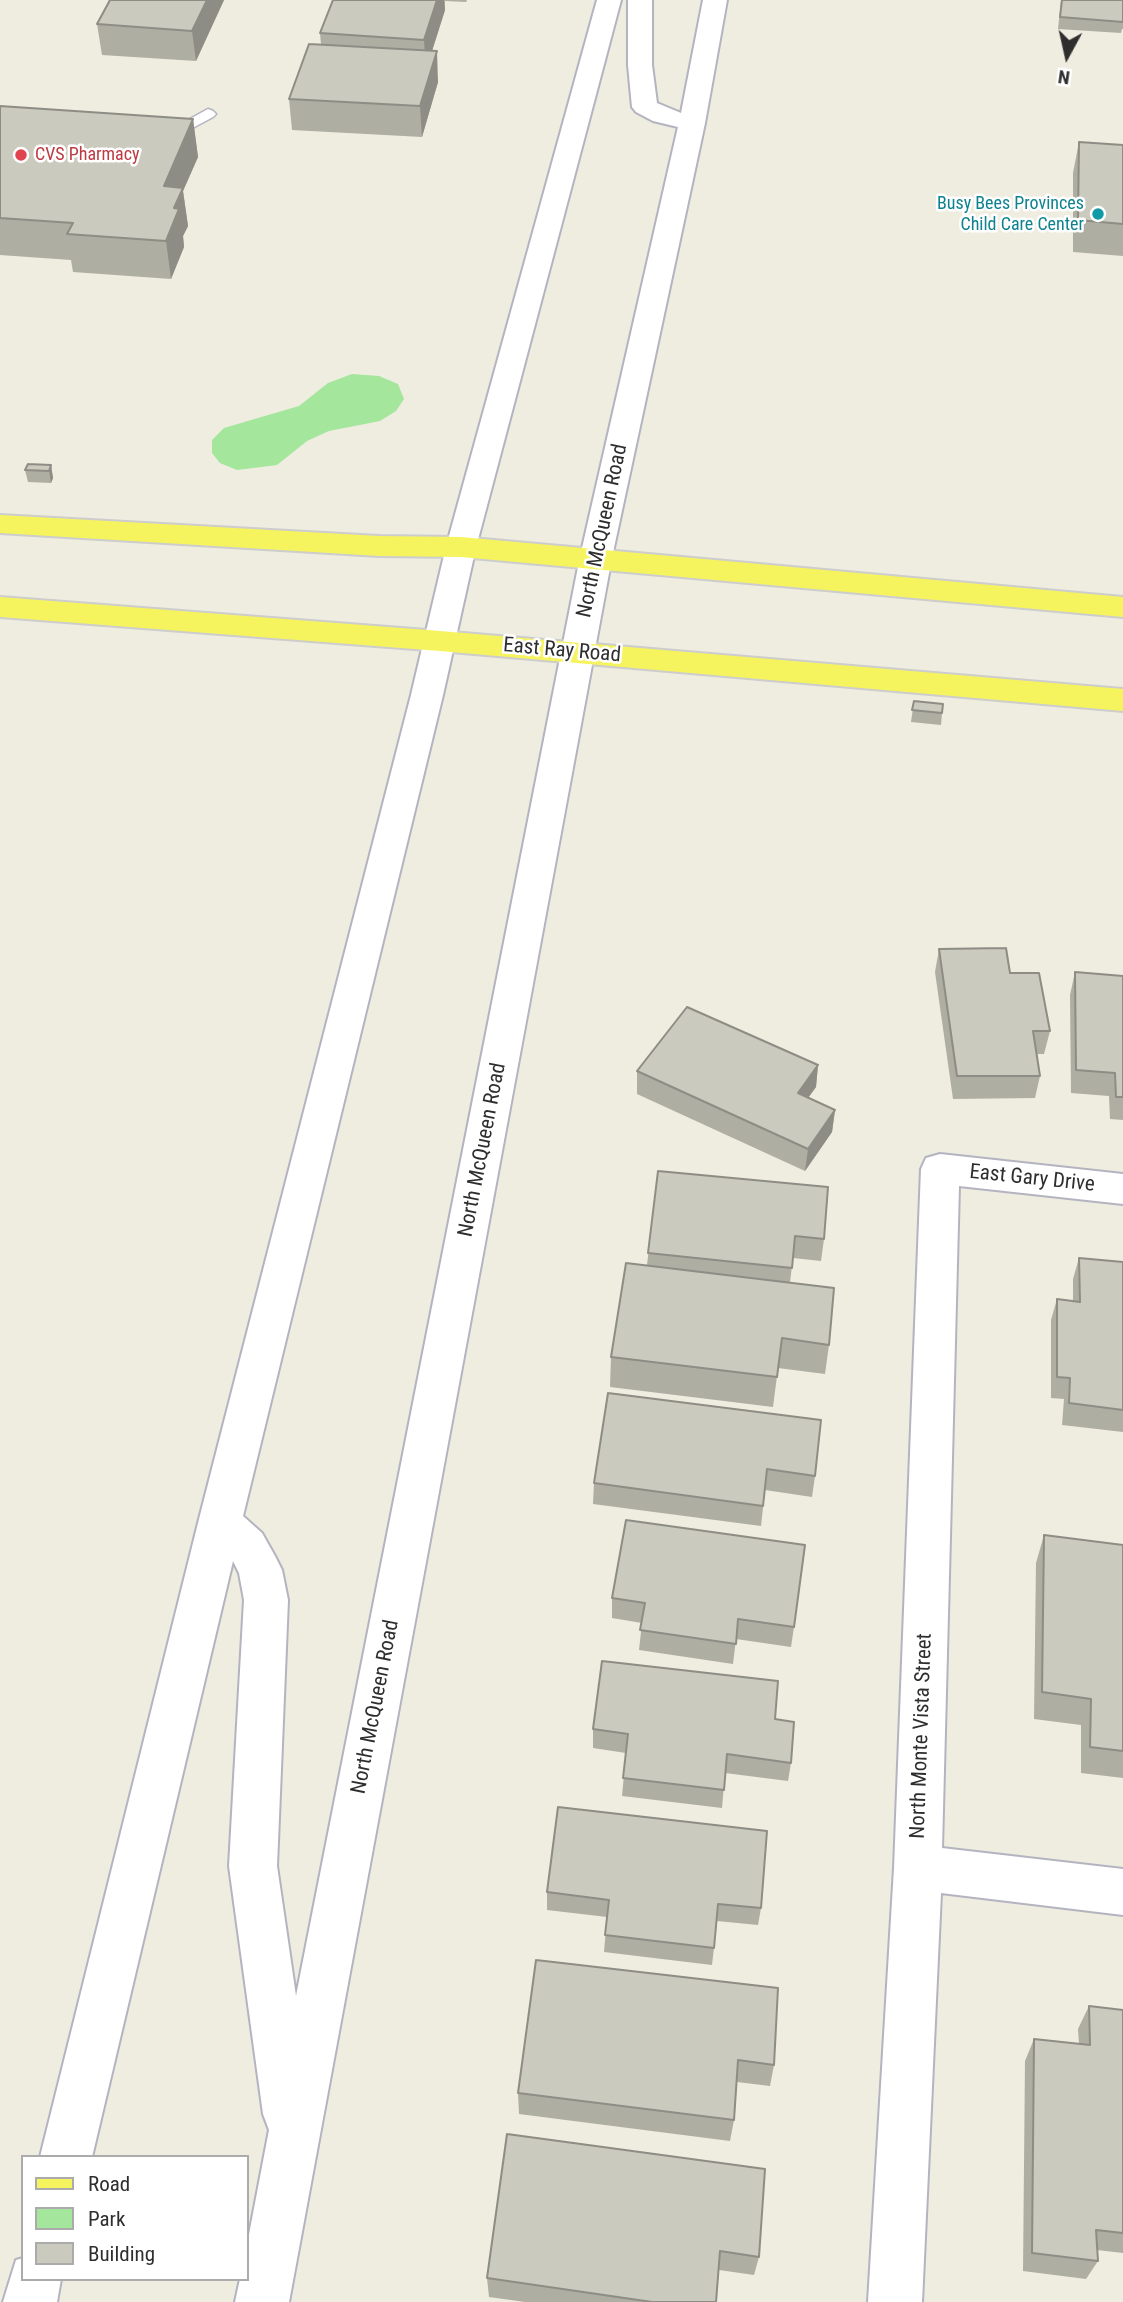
<!DOCTYPE html>
<html>
<head>
<meta charset="utf-8">
<style>
	body { margin:0 }
	#map { position:relative; width:1123px; height:2302px; overflow:hidden; background:#efece0; font-family:"Roboto Condensed",sans-serif }
	canvas { display:block }
	.legend { position:absolute; left:21px; top:2155px; width:228px; height:126px; box-sizing:border-box; background:#fff; border:2px solid #ababab; margin:0; padding:9px 12px; list-style:none; font-size:21px; color:#2e2e2e }
	.legend li { display:flex; align-items:center; gap:14px; height:35px }
	.legend b { width:35px; border:2px solid #ababab }
	.north { position:absolute; left:1032px; top:21px; width:70px; height:70px; -webkit-text-stroke:5px #fff; paint-order:stroke; rotate:188deg; font-size:19px; font-weight:700; line-height:28px; text-align:center; color:#2e2e2e }
	.north::after { content:''; display:block; margin:auto; width:24px; height:32px; background:#2e2e2e; clip-path:polygon(50% 0,100% 100%,50% 72%,0 100%) }
</style>
</head>
<body>
<div id="map">
<canvas width="1123" height="2302"></canvas>
<ul class="legend">
<li><b style="height:9px;background:#f5f45f"></b>Road</li>
<li><b style="height:19px;background:#a4e69c"></b>Park</li>
<li><b style="height:19px;background:#cbcabe"></b>Building</li>
</ul>
<div class="north">N</div>
</div>
<script>
const g = document.querySelector('canvas').getContext('2d');
g.lineJoin = 'round';
function paint(path, color) {
  g.fillStyle = color;
  g.fill(path, 'evenodd');
}
function shape(rows) {
  const path = new Path2D();
  for (const r of rows) {
    path.moveTo(r[0], r[1]);
    for (let i = 2; i < r.length; i += 2) path.lineTo(r[i], r[i + 1]);
  }
  return path;
}
function trace(path, color, width, dash) {
  g.strokeStyle = color;
  g.lineWidth = width;
  g.lineCap = dash ? 'butt' : 'round';
  g.setLineDash(dash || []);
  g.stroke(path);
}
function drawText(font, color, halo, rows, align = 'center') {
  g.font = font + ' "Roboto Condensed",sans-serif';
  g.lineWidth = 5;
  g.setLineDash([]);
  g.textBaseline = 'middle';
  g.strokeStyle = halo;
  g.fillStyle = color;
  for (const [text, x, y, turn = 0] of rows) {
    g.save();
    g.translate(x, y);
    g.rotate((+turn || 0) * Math.PI / 180);
    g.textAlign = isNaN(turn) ? turn : align;
    if (halo) g.strokeText(text, 0, 0);
    g.fillText(text, 0, 0);
    g.restore();
  }
}
const green = shape([
	[352,374,379,376,398,384,404,399,396,411,380,421,329,431,307,441,277,465,237,470,220,463,212,453,212,440,224,428,299,406,328,383]
]);
const lane = shape([
	[208,109,213,111,216,114,213,117,172,139,167,141,159,136,208,109]
]);
const street = shape([
	[940,1154,1123,1174,1123,1204,959,1186,942,1848,1123,1869,1123,1915,941,1893,922,2302,868,2302,894,1868,921,1169,926,1158,940,1154]
]);
const secondary = shape([
	[597,0,621,0,476,547,443,695,243,1516,262,1533,275,1556,282,1570,288,1600,277,1866,296,1996,580,557,678,127,653,121,636,112,632,107,628,65,628,0,652,0,652,65,657,103,681,113,703,0,727,0,705,123,612,557,289,2302,235,2302,240,2279,247,2279,247,2245,269,2130,263,2114,229,1866,244,1600,239,1573,233,1561,92,2157,40,2157,198,1523,411,695,446,547,597,0],
	[23,2258,23,2279,61,2279,57,2302,3,2302,16,2260,23,2258]
]);
const primary = shape([
	[0,515,379,536,461,537,1123,597,1123,617,461,557,379,556,0,533,0,515],
	[0,597,440,631,1123,689,1123,711,440,651,0,617,0,597]
]);
const wall = shape([
	[224,0,196,61,102,55,97,24],
	[333,0,467,0,466,2,445,1,445,10,432,51,438,82,422,137,292,130,289,99,321,44,320,33],
	[1061,0,1123,0,1123,29,1122,29,1121,33,1058,29],
	[0,106,193,119,198,157,183,191,188,226,183,236,184,247,171,279,73,272,71,260,0,255],
	[1079,142,1123,145,1123,256,1073,252,1073,173],
	[51,465,53,478,51,483,28,482,25,470],
	[914,701,942,713,941,725,911,722],
	[939,949,1010,973,1050,1031,1044,1054,1037,1054,1040,1076,1035,1098,953,1099,935,972],
	[1075,972,1123,976,1123,1120,1110,1119,1109,1096,1071,1093,1070,995],
	[818,1065,816,1087,808,1098,835,1110,832,1132,805,1171,637,1094,637,1071],
	[658,1171,824,1239,821,1261,793,1258,790,1282,829,1345,825,1374,778,1368,773,1407,610,1387,611,1357,647,1265],
	[1079,1258,1123,1262,1123,1432,1062,1425,1064,1399,1051,1398,1051,1320,1057,1299,1073,1301,1073,1279],
	[608,1393,815,1476,812,1497,765,1490,761,1526,593,1504,594,1483],
	[1044,1535,1123,1545,1123,1778,1081,1773,1081,1725,1034,1719,1036,1563],
	[612,1598,794,1627,791,1647,736,1639,733,1664,639,1650,642,1623,612,1618],
	[775,1719,791,1763,788,1781,725,1773,722,1808,622,1796,626,1753,593,1748,593,1729],
	[558,1807,761,1908,758,1925,717,1921,712,1965,604,1952,607,1917,547,1910,547,1892],
	[778,1988,774,2065,770,2086,737,2082,734,2120,730,2141,519,2114,518,2093],
	[1089,2006,1123,2010,1123,2253,1097,2250,1098,2261,1086,2279,1023,2271,1025,2061,1034,2039,1079,2044,1078,2029],
	[507,2134,759,2257,754,2275,719,2270,716,2302,525,2302,489,2297,487,2278]
]);
const shadedWall = shape([
	[207,0,224,0,196,61,192,31],
	[437,0,444,0,445,10,426,70,424,40],
	[437,51,438,82,422,137,420,106],
	[193,119,198,157,183,191,188,226,183,236,184,247,171,279,166,241,164,186],
	[51,465,53,478,51,483,49,471],
	[818,1065,816,1087,795,1116,798,1093],
	[835,1110,832,1132,805,1171,808,1149]
]);
const building = shape([
	[110,0,207,0,192,31,97,24,110,0],
	[333,0,437,0,424,40,320,33,333,0],
	[1062,0,1123,0,1123,22,1060,17,1062,0],
	[309,44,437,51,420,106,289,99,309,44],
	[0,106,193,119,164,186,183,188,174,208,179,209,166,241,67,234,73,223,0,218,0,106],
	[1079,142,1123,145,1123,224,1078,220,1079,142],
	[28,464,51,465,49,471,25,470,28,464],
	[914,701,943,704,942,713,912,710,914,701],
	[1006,948,1010,973,1039,973,1050,1031,1033,1031,1040,1076,957,1076,939,949,1006,948],
	[1075,972,1123,976,1123,1097,1116,1097,1115,1073,1076,1070,1075,972],
	[687,1007,818,1065,798,1093,835,1110,808,1149,637,1071,687,1007],
	[658,1171,828,1187,824,1239,795,1236,792,1268,648,1253,658,1171],
	[1079,1258,1123,1262,1123,1410,1069,1403,1070,1378,1057,1377,1057,1299,1080,1302,1079,1258],
	[626,1263,834,1288,829,1345,782,1338,777,1377,611,1357,626,1263],
	[608,1393,821,1420,815,1476,767,1469,763,1506,594,1483,608,1393],
	[626,1520,805,1545,794,1627,738,1619,736,1644,640,1630,645,1603,612,1598,626,1520],
	[1044,1535,1123,1545,1123,1751,1090,1747,1091,1699,1042,1692,1044,1535],
	[602,1661,778,1681,775,1719,794,1722,791,1763,727,1754,724,1790,623,1778,628,1734,593,1729,602,1661],
	[558,1807,767,1831,761,1908,718,1904,714,1948,605,1935,609,1900,547,1892,558,1807],
	[536,1960,778,1988,774,2065,738,2060,734,2120,518,2093,536,1960],
	[1089,2006,1123,2010,1123,2233,1096,2230,1098,2261,1032,2253,1034,2039,1090,2045,1089,2006],
	[507,2134,765,2169,759,2257,720,2251,716,2302,652,2302,487,2278,507,2134]
]);
const markers = [
	[21,155,7,"#e0444e"],
	[1098,214,7,"#0f9aa8"]
];
const farHealthnames = [
	["CVS Pharmacy",35,155]
];
const farCulturenames = [
	["Busy Bees Provinces",1084,204],
	["Child Care Center",1084,225]
];
const streetNames = [
	["North McQueen Road",603,531,-78],
	["East Ray Road",562,651,5],
	["North McQueen Road",483,1150,-79],
	["East Gary Drive",1032,1179,6],
	["North McQueen Road",376,1707,-79],
	["North Monte Vista Street",922,1736,-88]
];
paint(green, '#a4e69c');
trace(lane, '#b4b4c1', 3);
trace(street, '#b4b4c1', 4);
trace(secondary, '#b4b4c1', 4);
trace(primary, '#cdcdcd', 4);
paint(lane, '#fff');
paint(street, '#fff');
paint(secondary, '#fff');
paint(primary, '#f5f45f');
paint(wall, '#afaea3');
paint(shadedWall, '#8e8d85');
paint(building, '#cbcabe');
trace(building, '#8e8d85', 2);
for (const [x, y, r, color] of markers) {
  const dot = new Path2D();
  dot.arc(x, y, r, 0, 2 * Math.PI);
  g.fillStyle = color;
  g.fill(dot);
  trace(dot, '#fff', 2.5);
}
drawText('18px', '#be3a42', '#fff', farHealthnames, 'left');
drawText('18px', '#0d838f', '#fff', farCulturenames, 'right');
drawText('21px', '#2e2e2e', '#fff', streetNames);
</script>
</body>
</html>
